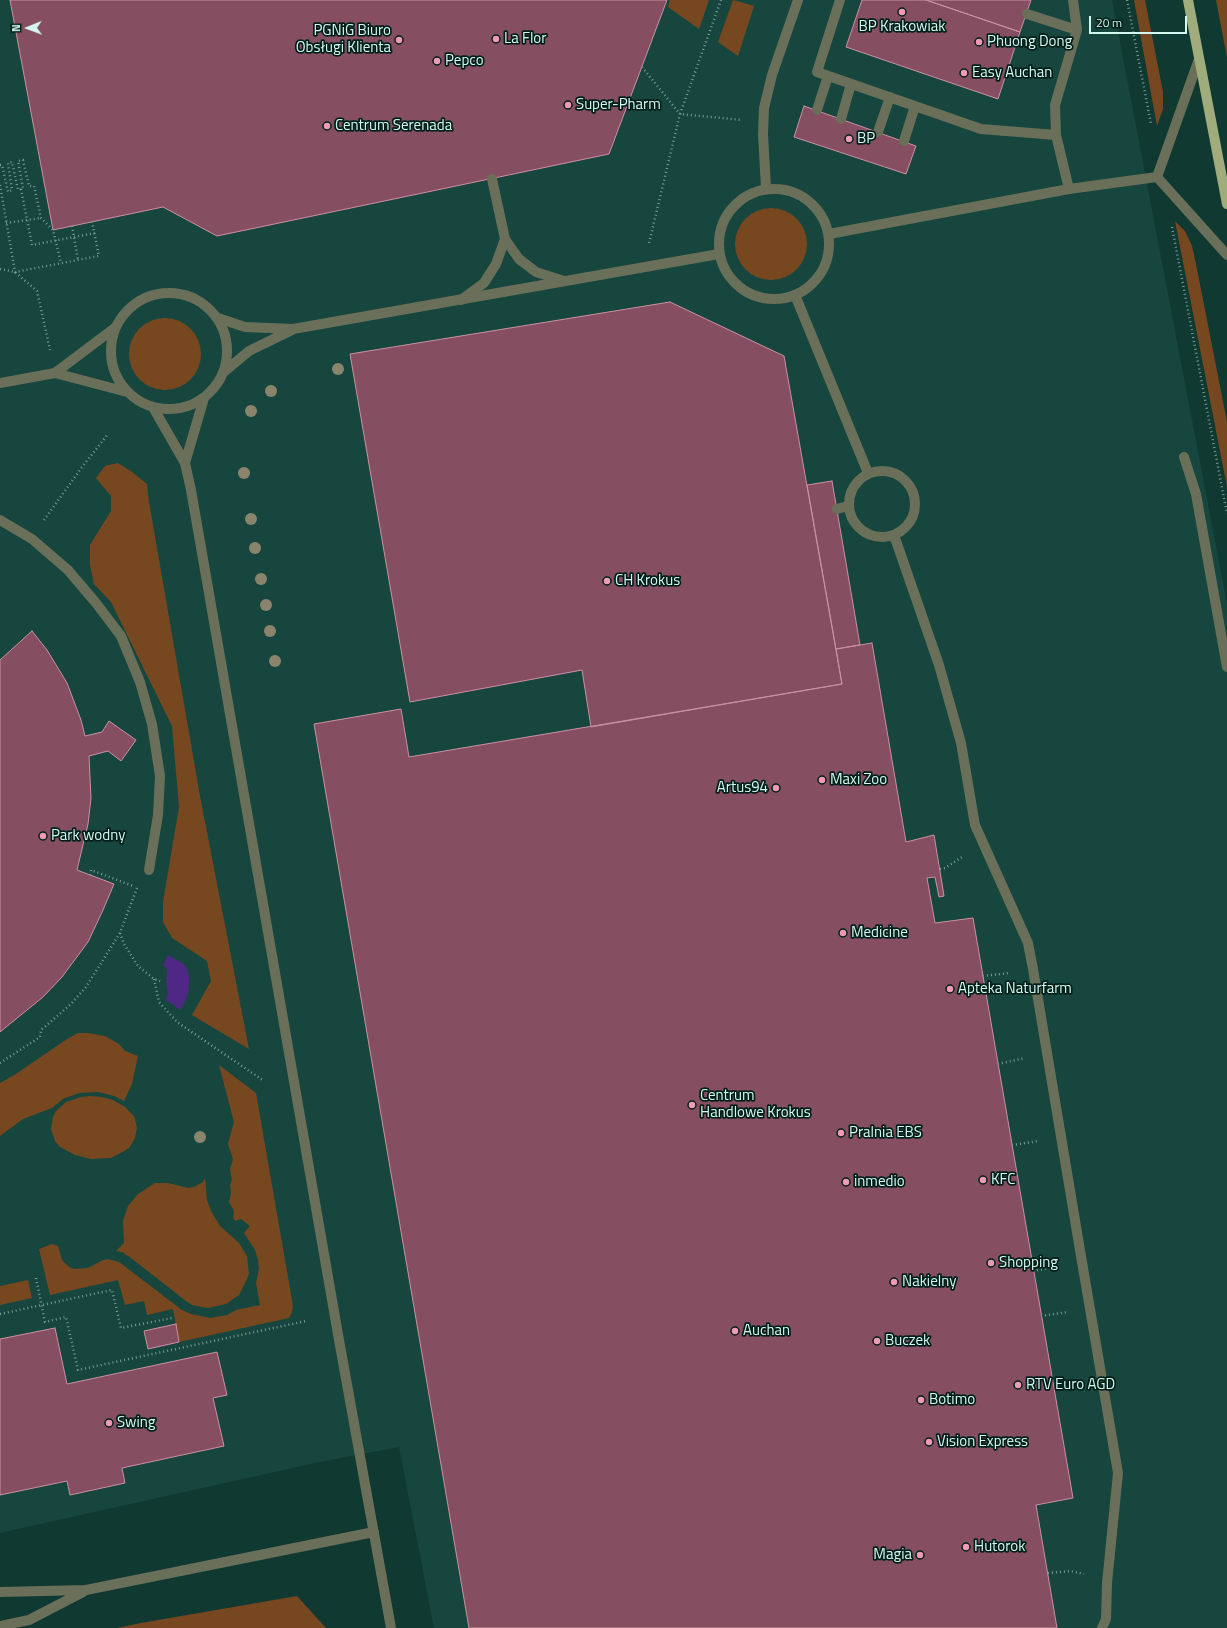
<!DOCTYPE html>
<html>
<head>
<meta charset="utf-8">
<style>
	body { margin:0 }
	#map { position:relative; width:1227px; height:1628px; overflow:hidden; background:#103931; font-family:"Titillium Web",sans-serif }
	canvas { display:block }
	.north { position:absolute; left:8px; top:8px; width:40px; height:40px; -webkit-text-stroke:3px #001f19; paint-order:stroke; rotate:269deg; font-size:11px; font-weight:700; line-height:16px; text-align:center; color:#d4f8ef }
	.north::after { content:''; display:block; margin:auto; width:14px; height:18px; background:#d4f8ef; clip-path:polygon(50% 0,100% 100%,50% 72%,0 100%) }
	.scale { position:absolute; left:1089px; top:16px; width:98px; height:18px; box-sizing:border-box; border:2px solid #d4f8ef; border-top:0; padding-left:5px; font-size:12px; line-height:14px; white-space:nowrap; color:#d4f8ef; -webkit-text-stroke:3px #001f19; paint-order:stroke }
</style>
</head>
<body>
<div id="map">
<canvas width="1227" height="1628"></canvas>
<div class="north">N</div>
<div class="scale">20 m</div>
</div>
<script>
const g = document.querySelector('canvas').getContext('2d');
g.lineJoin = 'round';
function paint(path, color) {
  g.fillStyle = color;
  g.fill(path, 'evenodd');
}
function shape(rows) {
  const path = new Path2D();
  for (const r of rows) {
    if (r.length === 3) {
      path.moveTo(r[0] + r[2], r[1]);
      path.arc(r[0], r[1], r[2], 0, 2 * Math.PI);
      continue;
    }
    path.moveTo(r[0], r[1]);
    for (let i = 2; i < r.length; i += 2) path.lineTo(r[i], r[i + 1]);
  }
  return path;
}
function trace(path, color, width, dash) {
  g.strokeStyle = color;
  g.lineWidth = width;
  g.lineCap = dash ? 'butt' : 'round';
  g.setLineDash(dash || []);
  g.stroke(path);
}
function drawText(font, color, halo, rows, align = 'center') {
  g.font = font + ' "Titillium Web",sans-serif';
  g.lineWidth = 3.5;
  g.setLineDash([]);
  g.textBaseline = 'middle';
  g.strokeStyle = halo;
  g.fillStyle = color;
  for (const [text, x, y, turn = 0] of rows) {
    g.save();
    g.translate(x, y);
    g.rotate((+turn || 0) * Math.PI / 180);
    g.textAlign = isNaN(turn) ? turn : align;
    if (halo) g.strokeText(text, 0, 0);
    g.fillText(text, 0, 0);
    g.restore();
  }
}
const built = shape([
	[0,0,1112,0,1227,604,1227,1628,434,1628,399,1447,320,1462,0,1533]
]);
const green = shape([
	[670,0,709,0,699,29,668,7],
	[733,0,754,6,738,56,718,42],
	[1134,0,1145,0,1163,92,1163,109,1157,126],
	[1216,0,1227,0,1227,58],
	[771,244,36],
	[1175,221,1185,231,1192,246,1196,264,1227,422,1227,487],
	[165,354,36],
	[118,463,132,472,147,484,149,502,200,796,249,1049,192,1015,211,981,207,961,172,938,163,922,163,902,179,807,172,726,111,602,94,584,90,565,90,545,111,511,111,496,96,478,105,466],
	[78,1033,88,1033,105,1036,119,1044,125,1051,138,1056,132,1084,124,1101,114,1096,98,1092,79,1093,63,1099,52,1108,23,1119,0,1136,0,1083,16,1074,67,1039],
	[219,1065,256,1093,293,1306,292,1312,289,1318,179,1342,173,1309,147,1315,144,1301,125,1305,118,1280,50,1295,39,1249,52,1244,58,1246,62,1260,69,1267,74,1269,88,1268,103,1260,108,1259,119,1262,182,1310,191,1314,210,1318,227,1315,236,1310,260,1305,256,1283,259,1269,258,1260,255,1250,244,1233,250,1226,241,1219,235,1221,233,1217,234,1213,233,1209,229,1202,231,1193,230,1185,232,1180,230,1169,233,1159,228,1144,234,1122],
	[90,1096,102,1097,113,1100,125,1107,134,1116,137,1127,135,1138,129,1148,124,1151,111,1158,91,1159,75,1155,60,1147,55,1141,51,1129,53,1117,56,1111,66,1102,81,1097],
	[205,1178,207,1200,211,1211,220,1226,239,1243,247,1256,249,1274,246,1281,239,1295,226,1304,208,1308,192,1305,186,1301,131,1258,122,1252,116,1251,124,1243,123,1221,128,1206,138,1194,155,1183,168,1183,188,1188,194,1187,203,1182],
	[28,1280,32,1298,0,1305,0,1286],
	[297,1596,326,1628,117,1628,141,1623]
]);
const water = shape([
	[168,955,184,964,188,970,189,978,189,989,186,999,180,1010,165,999,168,995,166,982,167,968,163,966]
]);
const building = shape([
	[10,0,667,0,609,154,217,236,163,207,53,230,10,0],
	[862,0,926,0,1020,32,998,99,846,47,862,0],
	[926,0,1031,0,1020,32,926,0],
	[804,106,916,146,906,174,794,137,804,106],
	[670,302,784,356,842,684,591,727,582,670,410,702,350,354,670,302],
	[832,481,860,645,836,649,807,485,832,481],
	[32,631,47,650,67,683,81,720,85,736,102,732,109,721,136,740,121,761,108,751,89,756,91,798,88,824,77,870,114,884,103,910,88,942,62,977,43,997,0,1032,0,660,32,631],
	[872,643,906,842,934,835,944,896,939,897,935,877,927,878,935,923,973,918,1073,1498,1036,1505,1057,1628,469,1628,314,724,401,709,409,757,842,684,836,649,872,643],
	[176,1324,179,1342,148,1349,144,1331,176,1324],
	[55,1328,67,1384,217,1352,227,1395,213,1398,224,1446,122,1468,125,1483,70,1495,67,1481,0,1495,0,1339,55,1328]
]);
const path = shape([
	[721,0,680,114,742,120],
	[1127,0,1151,124],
	[642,67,680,114,649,243],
	[0,165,2,165,8,192,12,190,8,163,12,162,18,190,21,189,23,188,18,161,23,160,29,186,34,186,41,218,53,230,61,263],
	[0,185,15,272,99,256,92,222],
	[21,189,32,245,95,233],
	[6,223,41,218],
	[72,226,78,260],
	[1172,227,1227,514],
	[0,269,15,272,37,291,50,350],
	[44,520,82,467,108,434],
	[940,869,945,868,962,857],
	[90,875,91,870,133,886],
	[120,933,124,944,138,966,154,979,160,981],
	[983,976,1010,973],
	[154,979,159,1002,177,1022,264,1081],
	[0,1063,40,1037,41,1030,71,1004,86,987,120,933,137,888],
	[998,1064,1025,1058],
	[1012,1145,1039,1141],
	[1033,1271,1060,1266],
	[36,1278,45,1322,66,1317,78,1370,306,1321],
	[0,1314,112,1290,121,1328,172,1318],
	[1041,1316,1068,1312],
	[1048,1573,1070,1571,1084,1574]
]);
const lane = shape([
	[840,0,817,72,981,129,1056,135],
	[1027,14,1077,30],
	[1199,59,1157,177,1227,255],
	[817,110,828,76],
	[841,119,851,84],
	[878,132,890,97],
	[904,141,915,106],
	[492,179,505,239,519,259,536,272,564,281],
	[766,188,763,134,764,108,772,75,798,0],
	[1069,189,1056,135,1055,105,1077,30,1073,0],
	[795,295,868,473],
	[461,300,484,283,496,264,505,239],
	[1184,457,1196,494,1227,667],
	[882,504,33],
	[837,509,848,506],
	[0,520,32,539,68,570,96,603,121,636,140,682,152,724,160,776,158,815,149,870],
	[894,535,939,665,961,743,975,825,1028,943,1033,969,1082,1262,1118,1473,1107,1583,1106,1619,1102,1628]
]);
const street = shape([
	[774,244,55],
	[829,234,1069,189,1157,177],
	[169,351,58],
	[218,318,245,327,293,329,719,254],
	[224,372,249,351,292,330],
	[55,373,116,327],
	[0,383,55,373,127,392],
	[154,409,185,463,191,490,339,1340,391,1628],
	[185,463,204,398],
	[0,1592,86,1590,374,1532],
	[0,1626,29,1620,83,1592]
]);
const primary = shape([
	[1188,0,1227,204]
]);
const trees = [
	[338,369],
	[271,391],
	[251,411],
	[244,473],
	[251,519],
	[255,548],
	[261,579],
	[266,605],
	[270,631],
	[275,661],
	[200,1137]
];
const markers = [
	[902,12,4,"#f09ab6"],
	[496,39,4,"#f09ab6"],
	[399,40,4,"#f09ab6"],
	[979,42,4,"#f09ab6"],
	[437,61,4,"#f09ab6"],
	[964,73,4,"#f09ab6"],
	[568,105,4,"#f09ab6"],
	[327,126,4,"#f09ab6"],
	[849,139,4,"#f09ab6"],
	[607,581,4,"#f09ab6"],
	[822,780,4,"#f09ab6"],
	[776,788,4,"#f09ab6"],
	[43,836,4,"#f09ab6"],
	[843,933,4,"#f09ab6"],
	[950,989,4,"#f09ab6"],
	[692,1105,4,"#f09ab6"],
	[841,1133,4,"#f09ab6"],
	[983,1180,4,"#f09ab6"],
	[846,1182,4,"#f09ab6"],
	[991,1263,4,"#f09ab6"],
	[894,1282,4,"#f09ab6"],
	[735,1331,4,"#f09ab6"],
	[877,1341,4,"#f09ab6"],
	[1018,1385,4,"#f09ab6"],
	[921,1400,4,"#f09ab6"],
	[109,1423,4,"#f09ab6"],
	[929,1442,4,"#f09ab6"],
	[966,1547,4,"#f09ab6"],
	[920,1555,4,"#f09ab6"]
];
const poiNames = [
	["BP Krakowiak",902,27,"center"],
	["PGNiG Biuro",391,31,"right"],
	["Obsługi Klienta",391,48,"right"],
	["La Flor",504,39],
	["Phuong Dong",987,42],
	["Pepco",445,61],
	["Easy Auchan",972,73],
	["Super-Pharm",576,105],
	["Centrum Serenada",335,126],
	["BP",857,139],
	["CH Krokus",615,581],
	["Maxi Zoo",830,780],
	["Artus94",768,788,"right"],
	["Park wodny",51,836],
	["Medicine",851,933],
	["Apteka Naturfarm",958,989],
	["Centrum",700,1096],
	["Handlowe Krokus",700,1113],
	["Pralnia EBS",849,1133],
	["KFC",991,1180],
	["inmedio",854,1182],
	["Shopping",999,1263],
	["Nakielny",902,1282],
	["Auchan",743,1331],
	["Buczek",885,1341],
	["RTV Euro AGD",1026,1385],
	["Botimo",929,1400],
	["Swing",117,1423],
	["Vision Express",937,1442],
	["Hutorok",974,1547],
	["Magia",912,1555,"right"]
];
paint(built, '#17463e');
paint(green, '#774820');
paint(water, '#4f2885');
paint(building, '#854e61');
trace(building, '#cd90a3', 1);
trace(path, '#769c94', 2.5, [1, 3]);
trace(lane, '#696f58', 10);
trace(street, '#696f58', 10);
trace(primary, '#a1ac7c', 10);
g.fillStyle = '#8b846d';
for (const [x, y] of trees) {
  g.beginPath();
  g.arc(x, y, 6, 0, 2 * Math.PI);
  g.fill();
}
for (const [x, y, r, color] of markers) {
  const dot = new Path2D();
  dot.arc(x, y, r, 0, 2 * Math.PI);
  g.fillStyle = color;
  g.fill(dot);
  trace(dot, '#001f19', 1.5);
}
drawText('15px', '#d4f8ef', '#001f19', poiNames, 'left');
</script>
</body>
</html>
